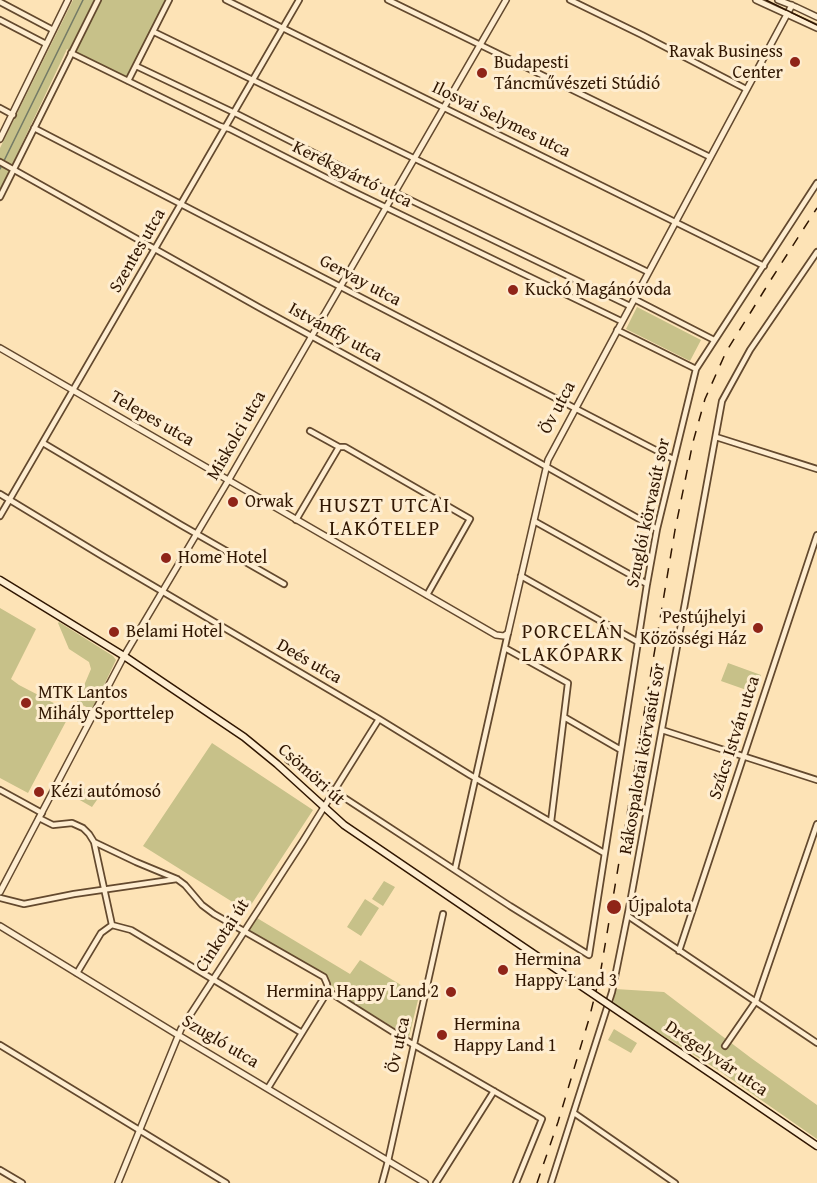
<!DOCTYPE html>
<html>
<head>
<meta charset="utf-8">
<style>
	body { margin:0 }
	canvas { display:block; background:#fde3b6 }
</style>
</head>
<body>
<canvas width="817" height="1183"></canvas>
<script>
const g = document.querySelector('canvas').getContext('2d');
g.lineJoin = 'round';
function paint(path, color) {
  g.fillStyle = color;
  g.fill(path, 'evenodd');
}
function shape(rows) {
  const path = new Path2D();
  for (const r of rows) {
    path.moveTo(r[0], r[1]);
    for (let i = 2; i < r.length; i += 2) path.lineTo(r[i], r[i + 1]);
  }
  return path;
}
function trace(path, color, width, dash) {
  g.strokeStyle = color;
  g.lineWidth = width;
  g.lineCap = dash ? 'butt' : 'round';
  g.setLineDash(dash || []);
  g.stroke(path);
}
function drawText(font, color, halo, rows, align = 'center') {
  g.font = font + ' "Gentium Book Plus",serif';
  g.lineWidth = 6;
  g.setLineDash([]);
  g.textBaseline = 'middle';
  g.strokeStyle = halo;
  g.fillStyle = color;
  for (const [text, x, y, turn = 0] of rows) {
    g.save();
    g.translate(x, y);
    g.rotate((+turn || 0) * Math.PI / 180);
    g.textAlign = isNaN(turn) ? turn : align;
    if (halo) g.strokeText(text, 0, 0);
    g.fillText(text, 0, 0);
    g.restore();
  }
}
const green = shape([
	[73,0,173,0,130,82,67,49,0,190,0,148],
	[637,307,701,340,690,361,626,329],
	[0,608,36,629,11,679,19,685,71,712,28,793,0,778],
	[59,622,113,656,116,660,92,710,77,702,91,669,89,662,69,649,58,623],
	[728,663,761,675,755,693,721,681],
	[212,743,313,810,247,911,143,846],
	[77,784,99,797,92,807,71,795],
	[384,881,395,887,383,906,372,899],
	[365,899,379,908,361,936,347,927],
	[257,918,350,974,360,960,419,996,409,1037,339,994,333,988,326,975,250,931,249,929],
	[615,989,664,992,751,1058,817,1105,817,1139,721,1072,667,1038,613,1005],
	[614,1029,637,1043,631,1053,608,1040]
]);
const stream = shape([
	[0,169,83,0]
]);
const minor = shape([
	[226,0,764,266],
	[388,0,710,157],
	[570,0,642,35,746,89],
	[0,2,53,30],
	[0,20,46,44],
	[154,32,648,272],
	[71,53,220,126,230,129,352,191,621,321],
	[136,66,239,115,385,189,400,195,630,306],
	[128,81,169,0],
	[0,108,13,115],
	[34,128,673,459],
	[0,162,260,308,428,400,657,529],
	[0,197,98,0],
	[634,299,714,340],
	[617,330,696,369],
	[310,431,339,447,345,447,470,519,427,595],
	[716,437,817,469],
	[43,443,181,525,284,584],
	[0,494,104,557,379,719,470,775,604,853],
	[0,516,299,0],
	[296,520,339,447],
	[534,521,647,584],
	[521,576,638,642],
	[505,648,568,683,551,822],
	[564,717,621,750],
	[662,730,817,780],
	[288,760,334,791,510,906,589,955,647,584,657,529,696,369,817,183],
	[0,790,42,813],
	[334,791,379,719],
	[39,818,53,825,72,823,83,828,89,834,94,842,112,925],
	[94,842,136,862,177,879,185,885,202,905,214,914,324,977,327,984,328,991],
	[455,869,508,633],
	[0,898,24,904,74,894,177,879],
	[628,916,817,1043],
	[112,925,131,930,302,1033],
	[679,951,817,535],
	[77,973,101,933,112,925],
	[328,991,409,1042,542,1119,516,1183],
	[0,1045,226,1183],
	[725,1046,756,1001,817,824],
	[268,1088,328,991],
	[574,1113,675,1183],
	[0,1170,22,1183],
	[382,1183,388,1161,443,914],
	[436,1183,494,1091],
	[551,1183,612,992,630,903,722,401,750,350,817,252]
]);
const tertiary = shape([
	[756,0,817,28],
	[778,0,796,7,817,17],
	[0,139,68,0],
	[0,348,496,635,504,636,508,633,548,460,792,5],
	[0,892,124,656,228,481,506,0],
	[0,926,178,1035,425,1183],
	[118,1183,181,1029,303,841,334,791]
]);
const secondary = shape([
	[0,580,124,656,244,737,277,764,344,825,485,921],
	[716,1077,817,1146]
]);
const tram = shape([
	[766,0,817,25]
]);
const rail = shape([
	[537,1183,558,1122,589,1019,600,975,675,530,693,442,705,399,726,352,772,278,817,208]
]);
const secondaryBridge = shape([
	[485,921,716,1077]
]);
const markers = [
	[795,62,6,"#8f2418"],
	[482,73,6,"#8f2418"],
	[513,290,6,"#8f2418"],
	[233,502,6,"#8f2418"],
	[166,558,6,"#8f2418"],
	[758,628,6,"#8f2418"],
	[114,632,6,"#8f2418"],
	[26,703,6,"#8f2418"],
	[39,792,6,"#8f2418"],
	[614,907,8,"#8f2418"],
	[503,970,6,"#8f2418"],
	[451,992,6,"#8f2418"],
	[442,1035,6,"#8f2418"]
];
const poiNames = [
	["Ravak Business",783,52,"right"],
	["Center",783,73,"right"],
	["Budapesti",494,63],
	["Táncművészeti Stúdió",494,84],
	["Kuckó Magánóvoda",525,290],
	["Orwak",245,502],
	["Home Hotel",178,558],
	["Pestújhelyi",746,618,"right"],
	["Közösségi Ház",746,639,"right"],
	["Belami Hotel",126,632],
	["MTK Lantos",38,693],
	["Mihály Sporttelep",38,714],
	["Kézi autómosó",51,792],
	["Újpalota",628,907],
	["Hermina",515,960],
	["Happy Land 3",515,981],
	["Hermina Happy Land 2",439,992,"right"],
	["Hermina",454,1025],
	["Happy Land 1",454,1046]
];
const streetNames = [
	["Ilosvai Selymes utca",501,120,26],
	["Kerékgyártó utca",352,175,26],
	["Szentes utca",138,251,-60],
	["Gervay utca",360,281,28],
	["Istvánffy utca",335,333,29],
	["Öv utca",558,408,-62],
	["Telepes utca",152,419,30],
	["Miskolci utca",237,436,-60],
	["Szuglói körvasút sor",649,513,-78],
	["Deés utca",309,662,30],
	["Szűcs István utca",735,738,-72],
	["Rákospalotai körvasút sor",643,759,-80],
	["Csömöri út",311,775,42],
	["Cinkotai út",223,936,-57],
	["Szugló utca",220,1042,31],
	["Öv utca",399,1045,-78],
	["Drégelyvár utca",716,1059,34]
];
const neighbourhoodNames = [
	["HUSZT UTCAI",385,507],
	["LAKÓTELEP",385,530],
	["PORCELÁN",573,633],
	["LAKÓPARK",573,656]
];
paint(green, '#c7c189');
trace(stream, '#747b66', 1.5);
trace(minor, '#63492e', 8);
trace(tertiary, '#63492e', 8);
trace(secondary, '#301601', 9);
trace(minor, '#feedd0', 4.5);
trace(tertiary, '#feedd0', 5);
trace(secondary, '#feedd0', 6);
trace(tram, '#301601', 1.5);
trace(rail, '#301601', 1.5, [10, 10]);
trace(secondaryBridge, '#301601', 9, []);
trace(secondaryBridge, '#feedd0', 6);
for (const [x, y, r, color] of markers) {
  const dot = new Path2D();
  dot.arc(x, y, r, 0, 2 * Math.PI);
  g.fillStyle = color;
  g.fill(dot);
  trace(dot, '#feedd0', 2);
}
drawText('18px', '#301601', '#feedd0', poiNames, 'left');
drawText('18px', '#301601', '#feedd0', streetNames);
g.letterSpacing = '1.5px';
drawText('20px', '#301601', '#feedd0', neighbourhoodNames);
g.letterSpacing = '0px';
</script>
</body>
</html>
